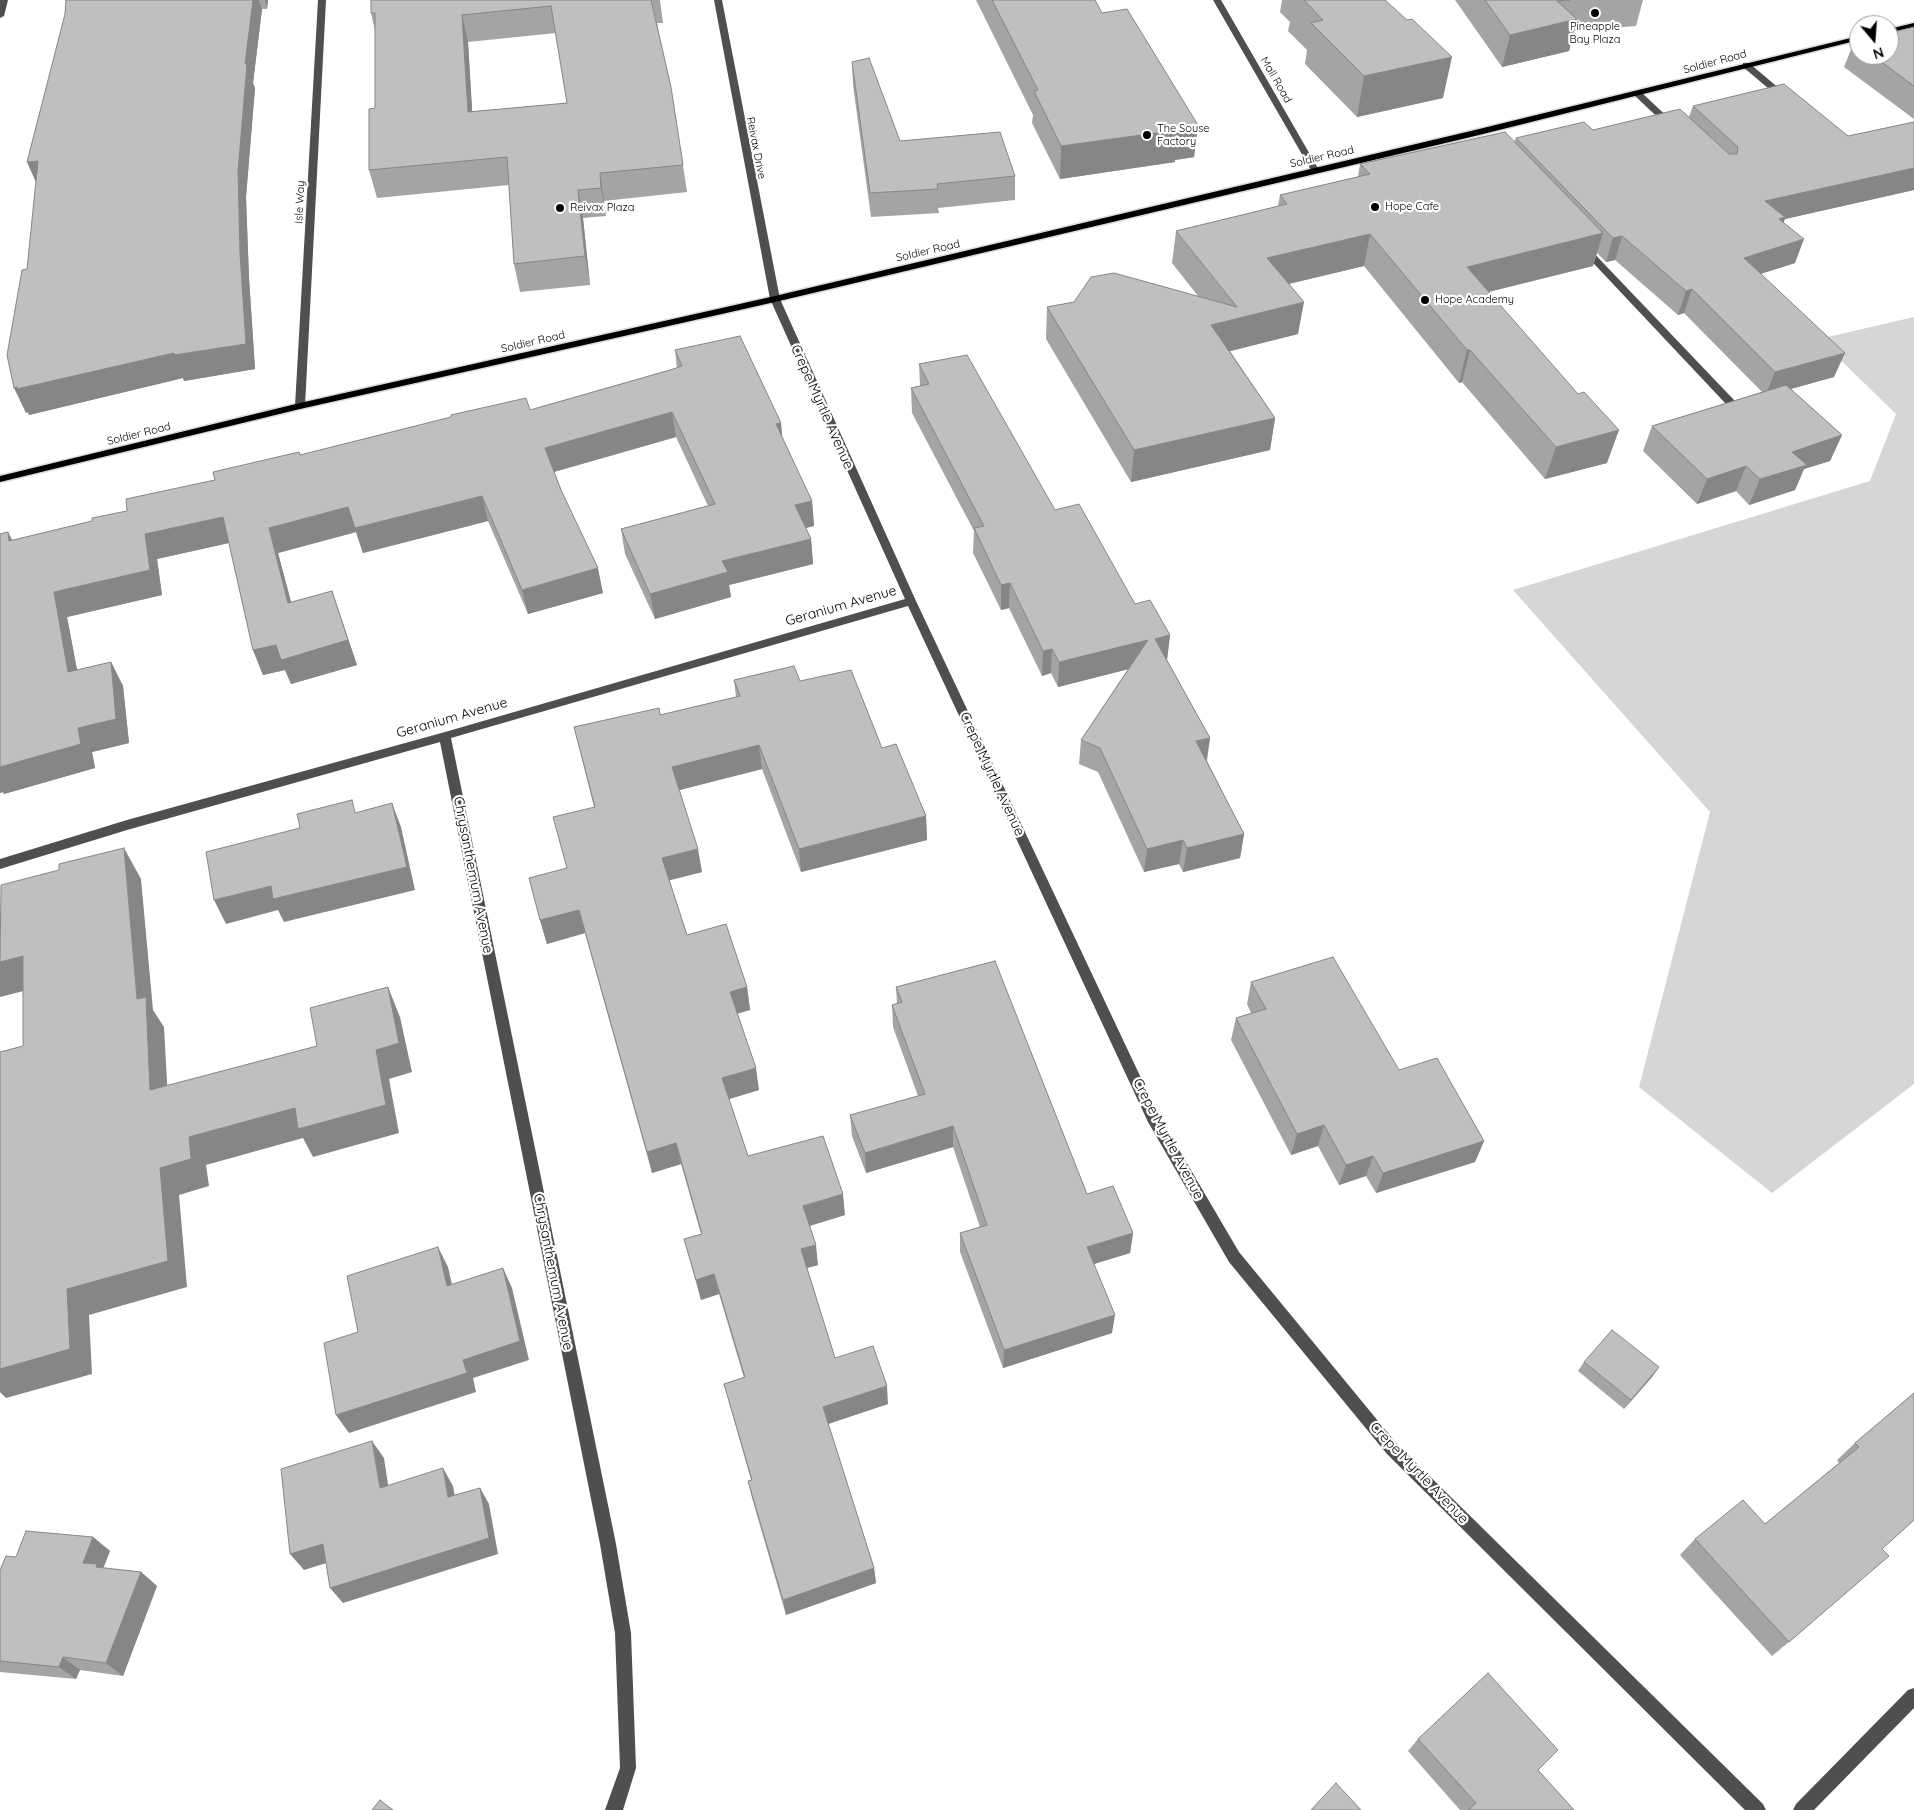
<!DOCTYPE html>
<html>
<head>
<meta charset="utf-8">
<style>
	body { margin:0 }
	#map { position:relative; width:1914px; height:1810px; overflow:hidden; background:#fff; font-family:Quicksand,sans-serif }
	canvas { display:block }
	.north { position:absolute; left:1849px; top:15px; width:50px; height:50px; box-sizing:border-box; background:#fff; border:1px solid #999; border-radius:50%; rotate:162deg; font-size:14px; font-weight:700; line-height:20px; text-align:center; color:#000 }
	.north::after { content:''; display:block; margin:auto; width:18px; height:22px; background:#000; clip-path:polygon(50% 0,100% 100%,50% 72%,0 100%) }
</style>
</head>
<body>
<div id="map">
<canvas width="1914" height="1810"></canvas>
<div class="north">N</div>
</div>
<script>
const g = document.querySelector('canvas').getContext('2d');
g.lineJoin = 'round';
function paint(path, color) {
  g.fillStyle = color;
  g.fill(path, 'evenodd');
}
function shape(rows) {
  const path = new Path2D();
  for (const r of rows) {
    path.moveTo(r[0], r[1]);
    for (let i = 2; i < r.length; i += 2) path.lineTo(r[i], r[i + 1]);
  }
  return path;
}
function trace(path, color, width, dash) {
  g.strokeStyle = color;
  g.lineWidth = width;
  g.lineCap = dash ? 'butt' : 'round';
  g.setLineDash(dash || []);
  g.stroke(path);
}
function drawText(font, color, halo, rows, align = 'center') {
  g.font = font + ' Quicksand,sans-serif';
  g.lineWidth = 4.5;
  g.setLineDash([]);
  g.textBaseline = 'middle';
  g.strokeStyle = halo;
  g.fillStyle = color;
  for (const [text, x, y, turn = 0] of rows) {
    g.save();
    g.translate(x, y);
    g.rotate((+turn || 0) * Math.PI / 180);
    g.textAlign = isNaN(turn) ? turn : align;
    if (halo) g.strokeText(text, 0, 0);
    g.fillText(text, 0, 0);
    g.restore();
  }
}
const green = shape([
	[1914,317,1914,1084,1772,1193,1639,1087,1710,812,1513,590,1870,481,1896,414,1819,339]
]);
const minor = shape([
	[0,0,8,0,4,16,0,18,0,0],
	[318,0,326,0,305,406,300,409,295,406,318,0],
	[714,0,722,0,780,299,916,601,1158,1114,1239,1252,1397,1444,1763,1804,1766,1810,1745,1810,1387,1454,1229,1262,1148,1122,908,606,451,738,616,1544,631,1633,636,1768,623,1810,605,1810,620,1768,615,1633,600,1544,440,742,127,830,0,869,0,859,127,820,445,732,905,599,770,299,714,0],
	[1213,0,1221,0,1319,170,1318,172,1311,170,1213,0],
	[1743,63,1749,63,1787,95,1787,99,1781,99,1743,67,1743,63],
	[1635,92,1641,92,1674,123,1674,127,1668,127,1635,96,1635,92],
	[1584,245,1587,246,1734,400,1734,404,1726,404,1581,250,1579,248,1584,245],
	[1914,1688,1914,1708,1814,1810,1793,1810,1796,1804,1908,1690,1914,1688]
]);
const major = shape([
	[1914,23,1914,27,1889,33,1889,29,1914,23],
	[1859,36,1859,40,1475,136,775,302,300,409,0,482,0,476,300,403,775,296,1475,130,1859,36]
]);
const wall = shape([
	[66,0,268,0,267,9,262,9,253,83,255,88,246,197,249,278,255,369,184,381,183,378,29,415,28,412,26,413,27,269,65,14],
	[371,0,660,0,663,23,657,23,683,165,687,192,604,201,606,216,583,218,590,285,520,292,514,264,509,185,377,198,369,170,375,108,375,30,371,13],
	[556,33,567,103,472,112,468,42],
	[976,0,1095,0,1102,13,1198,125,1194,157,1175,160,1175,162,1060,179,1032,123,1033,115],
	[1282,0,1386,0,1443,98,1357,117,1305,64,1307,50,1288,31,1290,22,1280,12],
	[1455,0,1643,0,1636,26,1574,31,1569,51,1502,67],
	[1914,27,1914,119,1844,67,1854,42,1859,41,1859,55,1889,55],
	[852,62,900,141,1015,176,1015,200,938,208,939,213,871,217,853,85],
	[1693,106,1848,136,1914,122,1914,190,1785,219,1783,222,1795,263,1760,274,1834,377,1791,389,1842,435,1830,461,1804,469,1795,490,1749,505,1736,491,1697,504,1643,451,1652,426,1762,392,1684,313,1678,315,1615,260,1606,262,1597,253,1593,266,1489,292,1607,463,1545,479,1462,382,1459,383,1364,266,1289,284,1298,334,1230,351,1275,418,1270,450,1131,482,1046,339,1047,307,1074,302,1198,296,1172,263,1176,231,1278,206,1280,195,1358,177,1360,164,1514,142,1516,138,1593,130,1689,117],
	[675,350,781,423,782,438,812,501,814,526,806,528,811,539,813,564,729,585,731,597,655,619,625,554,621,529,708,506,676,437,554,472,603,593,528,614,488,521,363,553,356,532,278,553,291,602,340,616,357,665,291,684,285,670,263,675,253,650,229,543,157,559,162,595,67,617,77,670,111,662,123,686,129,743,92,752,95,768,4,794,3,792,0,793,0,534,8,532,12,541,92,521,127,511,215,480,300,455,530,410,677,368],
	[919,364,1055,510,1135,604,1170,635,1167,660,1210,738,1207,761,1244,834,1240,858,1183,872,1179,864,1144,872,1098,772,1079,764,1081,740,1128,669,1058,687,1051,673,1042,676,1009,608,1001,610,973,553,974,531,912,413,911,388,920,386],
	[734,680,800,681,882,748,926,816,927,840,801,872,762,769,679,790,702,872,669,880,687,935,747,987,750,1010,737,1014,759,1090,729,1099,748,1156,845,1215,809,1226,818,1265,807,1268,835,1358,888,1404,828,1424,874,1568,876,1583,786,1615,752,1498,748,1481,751,1480,724,1384,744,1378,719,1294,701,1300,684,1239,701,1234,681,1164,652,1173,585,933,547,944,540,920,567,868,594,807,574,727,660,715,736,697],
	[1251,982,1399,1070,1484,1141,1475,1162,1376,1193,1366,1176,1339,1185,1318,1146,1291,1155,1231,1040,1236,1018,1251,1013,1247,1004],
	[896,987,1087,1194,1133,1233,1130,1253,1094,1264,1112,1333,1003,1368,960,1252,960,1233,980,1227,953,1147,866,1173,852,1136,850,1115,918,1096,893,1027,892,1005,897,1004],
	[1584,1362,1659,1367,1652,1377,1624,1409,1578,1371],
	[1914,1393,1882,1549,1789,1642,1772,1656,1680,1555,1695,1539,1765,1524,1839,1463,1837,1460,1855,1443],
	[93,1537,110,1551,103,1568,141,1572,157,1586,123,1676,80,1670,76,1679,0,1672,0,1570,16,1557],
	[1418,1739,1538,1770,1574,1810,1460,1810,1408,1751]
]);
const shadedWall = shape([
	[253,0,259,0,262,9,253,83,255,88,246,197,249,278,255,369,184,381,183,378,29,415,28,412,26,413,14,388,240,253,238,172,245,64],
	[265,0,268,0,267,9],
	[462,15,468,42,474,140,468,112],
	[1577,19,1569,51,1502,67,1510,35],
	[1452,57,1443,98,1357,117,1364,76],
	[1198,125,1194,157,1175,160,1175,162,1060,179,1061,146],
	[38,161,38,187,27,162],
	[1914,168,1914,190,1785,219,1776,241,1765,201],
	[600,173,604,201,606,216,601,188],
	[578,190,583,218,590,285,585,256],
	[1603,233,1593,266,1459,299,1467,267],
	[1370,234,1364,266,1262,290,1267,258],
	[1622,236,1615,260,1606,262,1613,238],
	[1804,239,1795,263,1735,282,1744,258],
	[1692,289,1684,313,1678,315,1686,291],
	[1304,302,1298,334,1207,357,1211,325],
	[1467,350,1470,350,1462,382,1459,383],
	[1845,353,1834,377,1765,396,1775,372],
	[672,412,676,437,550,473,545,448],
	[1275,418,1270,450,1131,482,1134,450],
	[781,423,783,448,776,424],
	[1619,430,1607,463,1545,479,1556,447],
	[1842,435,1830,461,1804,469,1795,490,1749,505,1760,479,1792,452],
	[1746,466,1736,491,1697,504,1707,479],
	[482,496,488,521,363,553,356,532,278,553,298,628,288,603,269,528,348,507],
	[812,501,814,526,797,530,795,505],
	[223,517,233,542,157,559,162,595,67,617,82,696,68,672,54,592,145,534],
	[8,532,21,557,9,541],
	[811,539,813,564,729,585,731,597,655,619,650,594,722,561],
	[598,568,603,593,528,614,522,590],
	[1010,583,1009,608,1001,610,1001,585],
	[332,591,357,665,291,684,285,670,263,675,253,650],
	[1170,635,1167,660,1155,639],
	[1148,640,1145,665,1058,687,1059,662],
	[1052,649,1051,673,1042,676,1043,651],
	[111,662,123,686,129,743,92,752,95,768,4,794,3,792,0,793,0,767,78,728],
	[1210,738,1206,762,1196,741],
	[759,745,762,769,676,791,672,767],
	[392,803,401,827,415,890,284,922,278,910,226,924,214,900,271,886],
	[926,816,927,840,801,872,799,849],
	[1244,834,1240,858,1183,872,1187,848],
	[1183,840,1179,864,1144,872,1147,849],
	[124,848,141,879,153,1010,164,1027,169,1118,150,1090,137,999],
	[698,849,702,872,667,881,662,858],
	[579,910,585,933,547,944,540,920],
	[23,956,43,986,0,997,0,962],
	[388,987,400,1017,412,1072,389,1079,399,1133,313,1157,303,1138,206,1165,209,1186,179,1195,187,1287,89,1315,92,1374,6,1398,0,1392,0,1369,67,1289,160,1168,189,1137,376,1050],
	[747,987,750,1010,734,1014,730,992],
	[756,1068,759,1090,726,1100,722,1078],
	[1324,1125,1318,1146,1291,1155,1297,1134],
	[953,1126,953,1147,866,1173,865,1153],
	[1484,1141,1475,1162,1376,1193,1383,1173],
	[676,1143,681,1164,652,1173,647,1152],
	[1373,1156,1366,1176,1339,1185,1346,1165],
	[843,1194,845,1215,806,1227,803,1206],
	[1133,1233,1130,1253,1084,1267,1087,1247],
	[816,1245,818,1265,803,1269,801,1249],
	[438,1247,448,1267,457,1306,447,1286],
	[503,1268,512,1288,529,1360,473,1378,476,1392,349,1433,336,1415,463,1360],
	[714,1274,719,1294,701,1300,696,1280],
	[1115,1315,1112,1333,1003,1368,1004,1350],
	[1659,1367,1652,1377,1624,1409,1631,1400],
	[887,1386,888,1404,825,1425,823,1407],
	[372,1441,384,1458,391,1504,380,1488],
	[443,1468,453,1486,458,1514,448,1497],
	[480,1488,489,1504,498,1554,343,1603,330,1588],
	[93,1537,110,1551,103,1569,83,1563],
	[323,1544,336,1560,304,1570,290,1554],
	[874,1568,876,1583,786,1615,783,1600],
	[141,1572,157,1586,123,1676,106,1663],
	[63,1657,80,1670,76,1679,59,1667]
]);
const building = shape([
	[66,0,253,0,245,64,247,64,238,172,240,253,246,344,174,355,174,353,17,389,17,387,14,388,7,355,22,270,27,269,38,161,27,162,65,14,66,0],
	[371,0,651,0,671,87,683,165,600,173,601,188,578,190,585,256,514,264,507,157,369,170,369,109,375,108,375,13,371,13,371,0],
	[551,6,567,103,468,112,462,15,551,6],
	[992,0,1095,0,1102,13,1127,9,1198,125,1177,128,1178,130,1061,146,1034,91,1038,90,992,0],
	[1304,0,1385,0,1407,20,1412,19,1452,57,1364,76,1311,23,1323,20,1304,0],
	[1485,0,1570,0,1557,1,1577,19,1510,35,1485,0],
	[1914,27,1914,86,1872,55,1889,55,1889,33,1914,27],
	[1859,41,1859,46,1854,42,1859,41],
	[869,58,900,141,1000,132,1015,176,937,184,938,189,870,193,852,62,869,58],
	[1784,84,1848,136,1914,122,1914,168,1765,201,1785,217,1779,219,1804,239,1744,258,1845,353,1775,372,1692,289,1686,291,1622,236,1613,238,1516,138,1584,122,1593,130,1680,109,1729,154,1737,154,1738,147,1693,106,1784,84],
	[1505,132,1603,233,1467,267,1578,394,1584,392,1619,430,1556,447,1470,350,1467,350,1370,234,1267,258,1304,302,1211,325,1275,418,1134,450,1047,307,1074,302,1091,277,1114,273,1237,307,1176,231,1287,204,1280,195,1370,174,1360,164,1505,132],
	[740,336,781,423,776,424,812,501,795,505,811,539,722,561,728,572,650,594,621,529,715,504,672,412,545,448,561,490,598,568,522,590,482,496,355,528,348,507,269,528,288,603,332,591,348,640,281,660,276,645,253,650,223,517,145,534,150,570,54,592,68,672,111,662,116,719,78,728,81,744,0,767,0,534,8,532,9,541,92,521,92,518,127,511,126,499,215,480,213,472,299,452,300,455,451,417,451,415,526,398,530,410,670,370,682,366,675,350,740,336],
	[967,355,1055,510,1079,504,1135,604,1150,600,1170,635,1155,639,1210,738,1196,741,1244,834,1187,848,1183,840,1147,849,1100,748,1081,740,1148,640,1059,662,1052,649,1043,651,1010,583,1001,585,974,528,984,526,911,388,929,384,919,364,967,355],
	[1786,385,1842,435,1792,452,1807,465,1760,479,1746,466,1707,479,1652,426,1786,385],
	[794,666,800,681,851,670,882,748,896,744,926,816,799,849,759,745,672,767,698,849,662,858,687,935,726,924,747,987,730,992,756,1068,722,1078,748,1156,823,1136,843,1194,803,1206,816,1245,801,1249,835,1358,873,1346,887,1386,823,1407,874,1568,783,1600,748,1481,752,1480,724,1384,745,1377,714,1274,696,1280,684,1239,702,1234,676,1143,647,1152,579,910,540,920,529,878,567,868,553,817,595,807,574,727,659,708,660,715,740,696,734,680,794,666],
	[352,800,355,813,392,803,407,867,273,899,271,886,214,900,206,852,300,828,297,814,352,800],
	[124,848,137,999,146,997,150,1090,317,1046,310,1008,388,987,399,1043,376,1050,386,1105,298,1129,295,1108,189,1137,191,1159,160,1168,168,1261,67,1289,70,1349,0,1369,0,1052,23,1046,23,956,0,962,1,885,59,870,59,864,124,848],
	[1333,957,1399,1070,1437,1058,1484,1141,1383,1173,1373,1156,1346,1165,1324,1125,1297,1134,1236,1018,1266,1009,1251,982,1333,957],
	[995,961,1087,1194,1113,1186,1133,1233,1087,1247,1115,1315,1004,1350,960,1233,987,1225,953,1126,865,1153,850,1115,925,1094,892,1005,902,1002,896,987,995,961],
	[438,1247,447,1286,503,1268,520,1341,463,1360,467,1373,336,1415,324,1343,358,1332,347,1276,438,1247],
	[1612,1330,1659,1367,1631,1400,1584,1362,1612,1330],
	[1914,1393,1914,1520,1882,1549,1889,1556,1789,1642,1695,1539,1743,1500,1765,1524,1859,1447,1855,1443,1914,1393],
	[372,1441,380,1488,443,1468,448,1497,480,1488,489,1538,330,1588,323,1544,290,1554,281,1469,372,1441],
	[26,1531,93,1537,83,1563,97,1564,96,1567,141,1572,106,1663,63,1657,59,1667,0,1661,0,1570,6,1556,16,1557,26,1531],
	[1488,1673,1558,1750,1538,1770,1574,1810,1469,1810,1476,1803,1418,1739,1488,1673],
	[1336,1783,1361,1810,1311,1810,1336,1783],
	[380,1800,393,1810,372,1810,380,1800]
]);
const markers = [
	[1595,13,5,"#000"],
	[1147,135,5,"#000"],
	[1375,207,5,"#000"],
	[560,208,5,"#000"],
	[1425,300,5,"#000"]
];
const farPoinames = [
	["Pineapple",1595,27,"center"],
	["Bay Plaza",1595,40,"center"],
	["The Souse",1157,129],
	["Factory",1157,142],
	["Hope Cafe",1385,207],
	["Reivax Plaza",570,208],
	["Hope Academy",1435,300]
];
const farStreetnames = [
	["Soldier Road",1715,62,-15],
	["Mall Road",1276,80,60],
	["Reivax Drive",756,148,79],
	["Soldier Road",1322,157,-13],
	["Isle Way",300,202,-87],
	["Soldier Road",928,251,-13],
	["Soldier Road",533,342,-13],
	["Soldier Road",139,434,-14]
];
const streetNames = [
	["Crepe Myrtle Avenue",822,407,66],
	["Geranium Avenue",841,606,-16],
	["Geranium Avenue",452,718,-16],
	["Crepe Myrtle Avenue",992,774,65],
	["Chrysanthemum Avenue",473,875,79],
	["Crepe Myrtle Avenue",1168,1139,62],
	["Chrysanthemum Avenue",553,1272,79],
	["Crepe Myrtle Avenue",1419,1473,46]
];
paint(green, '#d6d6d6');
trace(major, '#dbdbdb', 3);
paint(minor, '#4f4f4f');
paint(major, '#000');
paint(wall, '#a4a4a4');
paint(shadedWall, '#868686');
paint(building, '#bfbfbf');
trace(building, '#868686', 1);
for (const [x, y, r, color] of markers) {
  const dot = new Path2D();
  dot.arc(x, y, r, 0, 2 * Math.PI);
  g.fillStyle = color;
  g.fill(dot);
  trace(dot, '#fff', 2);
}
drawText('11px', '#000', '#fff', farPoinames, 'left');
drawText('11px', '#000', '#fff', farStreetnames);
drawText('14px', '#000', '#fff', streetNames);
</script>
</body>
</html>
